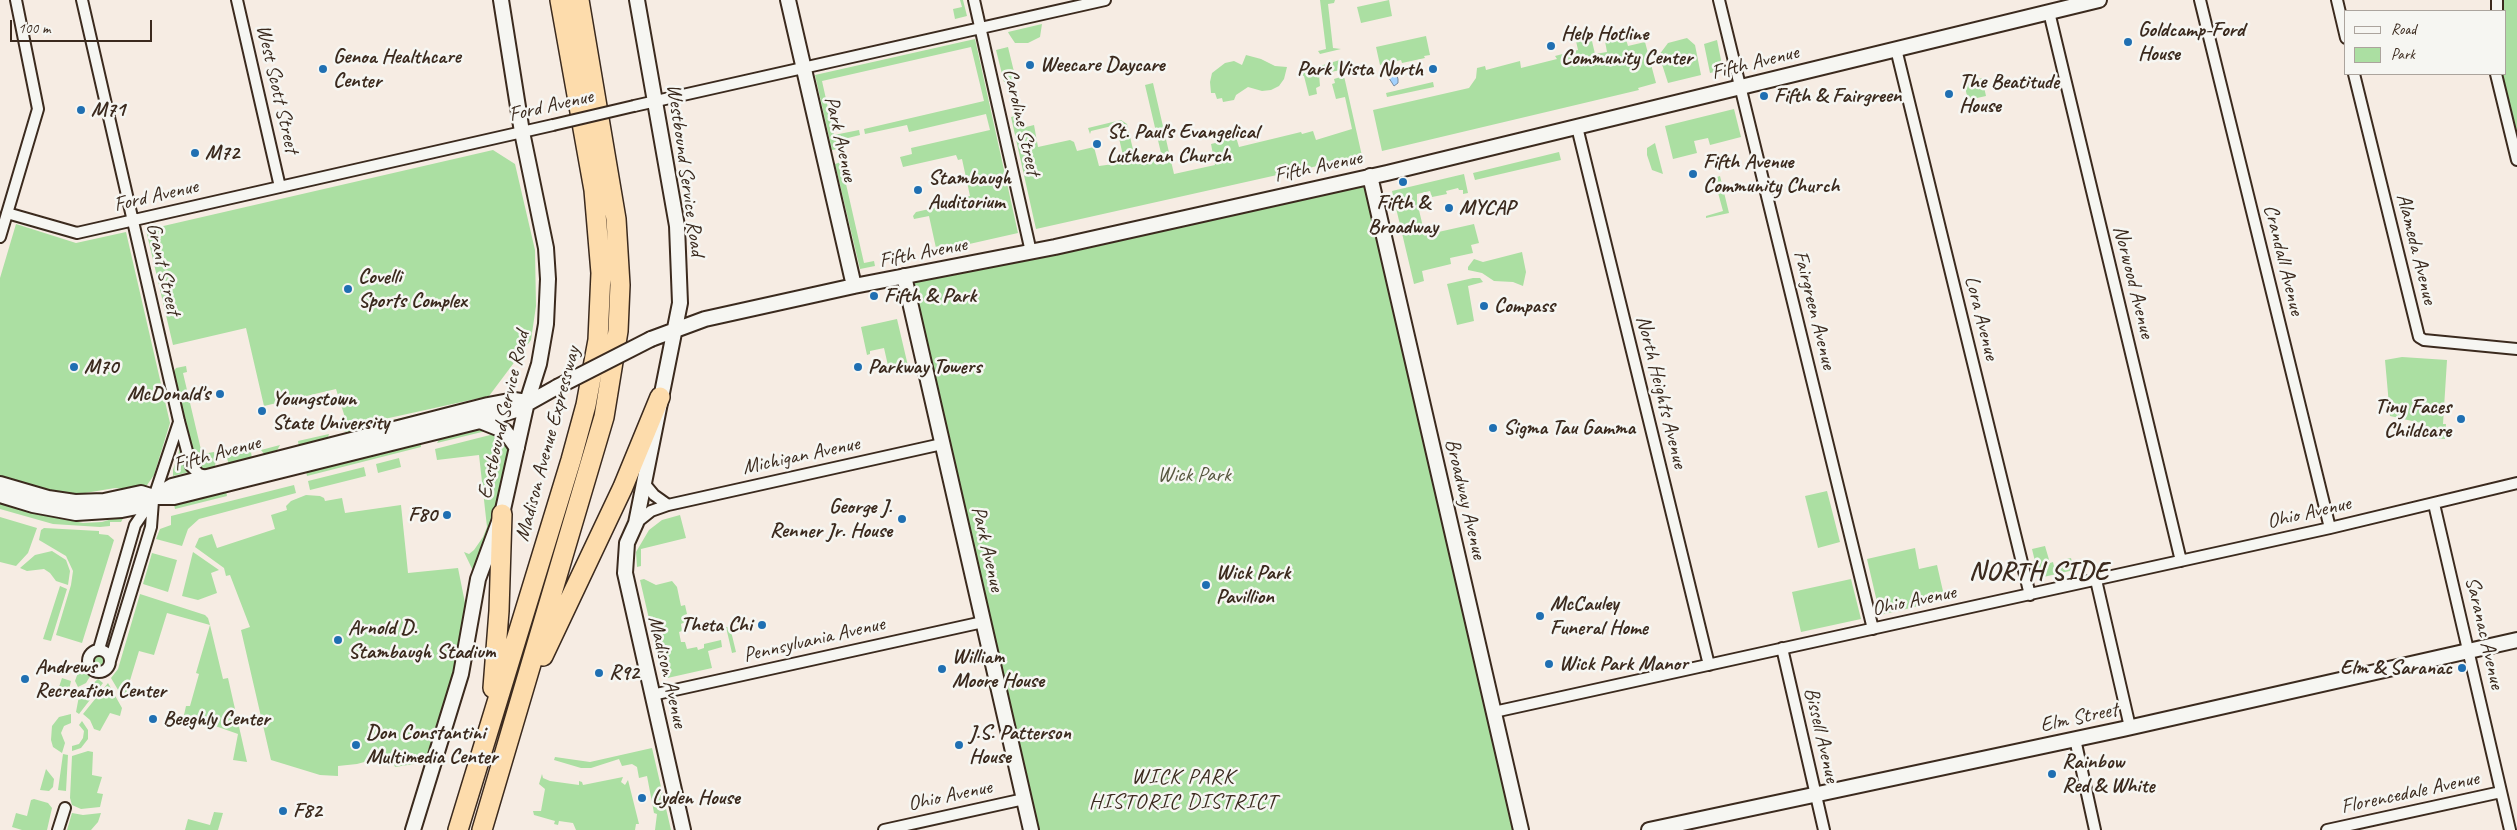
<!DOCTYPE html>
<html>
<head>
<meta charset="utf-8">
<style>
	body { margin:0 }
	#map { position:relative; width:2517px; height:830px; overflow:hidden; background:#f6ece3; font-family:Caveat,sans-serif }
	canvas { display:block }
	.legend { position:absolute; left:2344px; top:10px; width:162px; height:65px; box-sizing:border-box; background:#f6f6f2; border:1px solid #aba49d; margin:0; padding:6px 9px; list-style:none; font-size:15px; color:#3b2a1e }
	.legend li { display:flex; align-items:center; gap:10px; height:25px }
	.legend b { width:25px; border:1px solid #aba49d }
	.scale { position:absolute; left:10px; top:20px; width:142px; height:22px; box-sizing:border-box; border:2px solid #3b2a1e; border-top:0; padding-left:6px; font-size:15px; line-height:18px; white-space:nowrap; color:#3b2a1e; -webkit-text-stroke:4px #f6f6f2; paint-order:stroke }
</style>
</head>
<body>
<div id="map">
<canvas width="2517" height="830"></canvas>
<ul class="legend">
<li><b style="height:6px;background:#f6f6f2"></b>Road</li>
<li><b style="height:14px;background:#abdfa2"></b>Park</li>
</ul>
<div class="scale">100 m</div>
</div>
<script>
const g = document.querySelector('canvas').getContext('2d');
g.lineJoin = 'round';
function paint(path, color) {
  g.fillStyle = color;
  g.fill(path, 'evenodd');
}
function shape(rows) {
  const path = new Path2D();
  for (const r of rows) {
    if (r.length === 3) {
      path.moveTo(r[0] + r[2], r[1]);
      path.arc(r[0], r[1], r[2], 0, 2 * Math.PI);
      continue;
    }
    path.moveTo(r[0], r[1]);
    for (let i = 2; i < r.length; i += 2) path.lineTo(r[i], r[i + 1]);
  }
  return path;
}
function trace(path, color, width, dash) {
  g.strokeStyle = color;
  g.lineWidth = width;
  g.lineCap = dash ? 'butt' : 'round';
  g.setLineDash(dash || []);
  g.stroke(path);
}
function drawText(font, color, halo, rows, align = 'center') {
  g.font = font + ' Caveat,sans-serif';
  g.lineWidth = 5;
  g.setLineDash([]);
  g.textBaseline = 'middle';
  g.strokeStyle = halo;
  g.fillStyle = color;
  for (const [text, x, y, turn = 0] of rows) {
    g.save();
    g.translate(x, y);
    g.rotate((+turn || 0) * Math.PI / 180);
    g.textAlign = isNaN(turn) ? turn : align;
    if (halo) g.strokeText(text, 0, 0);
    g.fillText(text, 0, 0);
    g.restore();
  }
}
const green = shape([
	[960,0,963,0,967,16,955,19,953,9,962,7],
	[1320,0,1335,0,1334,3,1328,4,1333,48,1341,49,1320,54,1318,51,1326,49],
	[1389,0,1392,16,1361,23,1357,7],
	[2497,0,2517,0,2517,160,2496,74,2506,74,2506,11,2497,11],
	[1042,24,1040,37,1028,43,1015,43,1009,34,1008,32],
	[1589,28,1595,54,1607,52,1605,41,1625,36,1628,46,1645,42,1656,83,1638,88,1639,90,1382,151,1373,110,1469,88,1476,78,1477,68,1485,66,1486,70,1520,61,1521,68,1557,59,1555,56,1578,50,1574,32],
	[1426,36,1430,55,1424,56,1425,58,1402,63,1401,60,1380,65,1376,47],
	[1687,38,1695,45,1701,75,1668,83,1659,55,1668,43],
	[975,39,1018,233,925,254,924,251,936,248,929,216,914,219,913,216,916,212,965,201,965,197,970,196,962,159,958,160,956,155,903,167,900,157,912,154,911,148,990,130,986,114,909,132,907,125,865,134,864,129,984,101,971,47,822,81,834,135,859,130,860,135,836,141,838,149,832,150,815,75],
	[1717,40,1723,70,1710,73,1704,44],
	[1008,47,1016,80,1004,82,996,50],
	[1246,55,1261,59,1275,66,1287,67,1284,79,1279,86,1271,90,1262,91,1248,87,1236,95,1234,100,1223,102,1222,98,1217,99,1215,93,1211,93,1210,82,1212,73,1225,63,1234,61,1242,65],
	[1343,59,1347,69,1319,74,1320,86,1316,88,1317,94,1309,96,1304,76,1300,75,1300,72],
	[1344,76,1362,156,1036,229,1011,117,1019,115,1022,128,1034,125,1038,147,1070,140,1074,142,1077,151,1094,147,1099,166,1121,163,1124,160,1116,125,1091,131,1090,134,1088,128,1121,120,1127,124,1135,158,1161,153,1145,85,1153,83,1174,174,1215,165,1211,144,1223,141,1223,139,1236,137,1239,147,1301,132,1302,134,1313,131,1316,140,1352,129,1345,97,1336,99,1332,84,1335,83,1334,79],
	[1982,78,1986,96,1968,100,1964,83],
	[1433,82,1434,87,1387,97,1386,93],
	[1734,109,1741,137,1710,145,1708,138,1694,141,1697,153,1673,159,1665,126],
	[1655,143,1663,174,1652,170,1647,155,1647,148],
	[493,150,515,164,535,250,536,306,531,340,489,396,348,427,336,389,264,406,246,328,173,345,146,230],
	[1559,152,1561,160,1475,180,1473,173],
	[841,162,864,263,874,261,875,266,860,269,835,164],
	[1464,174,1468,193,1463,194,1463,190,1459,190,1458,188,1446,191,1447,194,1432,197,1430,191,1417,194,1417,202,1425,235,1474,224,1479,243,1471,245,1473,253,1450,258,1451,264,1422,271,1424,281,1414,284,1392,191],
	[1370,176,1521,830,1031,830,904,276],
	[1720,176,1729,213,1706,218,1706,216,1723,211,1714,178],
	[16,224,76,243,126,232,170,423,154,475,145,488,132,490,115,488,73,495,56,493,0,478,0,278],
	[1522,252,1526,272,1523,286,1513,282,1494,281,1482,273,1468,270,1468,267,1474,259,1483,262],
	[1473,278,1480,278,1483,282,1468,286,1474,321,1457,325,1447,284],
	[897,319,908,366,889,370,884,348,870,351,870,354,867,355,861,327],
	[2402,357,2447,360,2443,424,2446,424,2445,439,2424,438,2421,423,2390,416,2385,360],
	[186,366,187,372,183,373,202,454,214,452,216,460,214,471,204,472,195,465,173,373,176,368],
	[472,402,473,405,349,434,344,431],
	[482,426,490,430,437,443,441,436],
	[498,433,508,446,510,453,497,507,476,577,464,552,469,554,474,550,483,537,487,527,479,455,437,460,435,449],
	[329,434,327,440,299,448,298,441],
	[182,442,189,472,173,476,173,470],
	[402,442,421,444,421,447,307,476,306,471],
	[250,443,252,460,229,466,225,449],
	[280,445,275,454,265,455,261,450],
	[399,458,401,467,378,473,376,464],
	[364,467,366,476,310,490,308,481],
	[294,485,296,493,199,519,188,529,182,546,156,539,160,529,171,525,171,516],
	[226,491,227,496,175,509,173,500],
	[1827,491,1840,542,1818,548,1805,496],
	[306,495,320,496,324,498,325,501,342,498,345,513,401,505,408,573,458,568,466,608,460,647,427,762,395,767,390,755,357,764,338,766,338,776,320,775,271,760,241,630,250,627,230,575,226,576,224,568,195,547,199,538,212,534,217,548,275,529,271,515,287,510,286,506,291,501],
	[0,501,42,514,83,523,102,522,125,515,121,522,110,522,110,526,100,527,53,524,0,509],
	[680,515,686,538,641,549,641,566,637,567,636,552,649,530,662,520],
	[0,517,37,528,28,553,16,566,0,562],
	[44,528,99,531,99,534,108,535,114,540,82,643,56,635,71,585,73,571,66,556,39,540,41,530],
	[2045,546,2050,563,2053,562,2054,566,2062,564,2062,560,2071,558,2074,570,2039,578,2032,549],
	[1915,548,1919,569,1937,565,1945,600,1880,615,1867,559],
	[52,551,66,560,70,571,68,585,56,581,50,573,44,569,27,571,20,568,35,555],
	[193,552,219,570,211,573,217,593,198,600,182,596],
	[152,553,177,560,168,592,143,584],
	[644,579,656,585,672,581,677,587,681,606,685,605,687,614,684,615,685,622,681,624,682,631,679,632,681,642,685,642,687,649,697,647,698,650,704,648,704,644,721,640,722,647,708,651,712,668,663,679,640,580],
	[1851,579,1861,619,1801,632,1792,592],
	[60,586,67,589,51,641,43,639],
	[140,594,205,615,208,618,210,625,223,679,228,678,247,762,233,760,238,734,184,715,186,706,190,706,199,674,196,673,210,625,167,613,154,655,139,651,124,700,111,678,118,669],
	[726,627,730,627,736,652,732,653],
	[99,661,8],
	[81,664,85,664,92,673,86,683,78,687,75,681],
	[62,678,71,681,68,694,56,696],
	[98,679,103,683,79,714,76,712,79,696],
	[108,683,122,708,120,716,110,713,100,731,94,729,90,720,83,714],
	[71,714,71,723,64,726,61,733,65,743,62,753,53,747,51,740,52,726,59,717],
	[82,721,88,730,88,739,81,748,72,751,72,746,79,744,83,738,84,731,79,725],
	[652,748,671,830,655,830,657,814,654,813,647,776,639,778,637,767,632,764,622,766,619,759,591,768,581,768,554,760,555,757,590,762],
	[88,751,93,752,92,775,102,777,97,793,103,794,100,807,81,809,72,805,70,798,72,756],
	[63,754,68,755,66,791,58,790],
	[46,769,54,779,53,787,49,791,40,790],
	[542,774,543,778,550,781,579,785,579,781,582,782,583,785,623,777,621,782,625,785,628,780,639,824,636,824,635,830,576,830,573,823,559,821,558,825,554,824,555,821,534,815,533,811,541,811,545,789,539,784],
	[34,799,48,803,52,808,47,830,22,830,12,827,16,813,27,816,31,800],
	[214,812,223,813,218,830,185,830,188,819,210,825],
	[72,813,83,815,101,813,98,822,91,830,67,830]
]);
const water = shape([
	[1391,68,1395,70,1398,79,1398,83,1394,86,1387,75,1391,68]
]);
const street = shape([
	[82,0,179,421,191,466,199,474,210,477],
	[237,0,280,187],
	[974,0,1031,252],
	[1719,0,1873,629],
	[2200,0,2330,528],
	[2337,0,2346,38],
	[2497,0,2497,11],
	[2049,12,2181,561],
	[1896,49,2030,595],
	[2354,74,2419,337,2424,340,2517,349],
	[2496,74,2517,160],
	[634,106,1105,0],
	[1577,127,1709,665],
	[7,213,77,233,553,125],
	[0,237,38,109,16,0],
	[644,483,654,495,668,505],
	[2434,504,2510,830],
	[636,523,651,511,668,505,942,444],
	[2096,580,2130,727],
	[1782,648,1824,830],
	[99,649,135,525,154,497,179,422],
	[99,661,11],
	[110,661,151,527,153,501],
	[652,695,983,622],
	[1494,712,2330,528,2517,483],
	[2075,739,2095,830],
	[58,830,65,808],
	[884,830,1024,799],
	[2327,830,2501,792]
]);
const secondary = shape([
	[637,0,677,226,680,303,636,523,627,543,625,573,683,830],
	[788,0,854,286],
	[1370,176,1521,830],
	[904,276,1031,830],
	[651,339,705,319,854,286,1055,247,1387,173,2099,0],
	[480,421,505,431,517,448],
	[0,484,48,498,75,502,104,501,141,493,154,497,174,497,480,421,516,410,557,387],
	[0,495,33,505,76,513,122,510,137,507,172,486,488,405,514,400,527,402],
	[413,830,461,674,478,579,502,514,527,402,539,364,546,324,548,279,546,248,522,132,501,0],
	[1649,830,2123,729,2517,640]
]);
const highway = shape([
	[543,656,623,487,660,397],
	[493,688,499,611,502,514],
	[458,830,571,460,586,405,598,340,601,273,594,190,560,0],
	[482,830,604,417,618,331,620,285,616,219,579,0]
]);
const streetBridge = shape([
	[553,125,634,106]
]);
const secondaryBridge = shape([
	[557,387,651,339]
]);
const markers = [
	[2128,42,5,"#1f6fb2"],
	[1551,46,5,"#1f6fb2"],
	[1030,65,5,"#1f6fb2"],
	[323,69,5,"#1f6fb2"],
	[1433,69,5,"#1f6fb2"],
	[1949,94,5,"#1f6fb2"],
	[1764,96,5,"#1f6fb2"],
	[81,110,5,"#1f6fb2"],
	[1097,144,5,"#1f6fb2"],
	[195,153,5,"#1f6fb2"],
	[1693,174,5,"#1f6fb2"],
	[1403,182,5,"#1f6fb2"],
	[918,190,5,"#1f6fb2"],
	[1449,208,5,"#1f6fb2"],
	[348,289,5,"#1f6fb2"],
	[874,296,5,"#1f6fb2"],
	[1484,306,5,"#1f6fb2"],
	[74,367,5,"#1f6fb2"],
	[858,367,5,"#1f6fb2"],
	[220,394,5,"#1f6fb2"],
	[262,411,5,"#1f6fb2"],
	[2461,419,5,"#1f6fb2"],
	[1493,428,5,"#1f6fb2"],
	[447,515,5,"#1f6fb2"],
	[902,519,5,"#1f6fb2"],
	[1206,585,5,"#1f6fb2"],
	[1540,616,5,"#1f6fb2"],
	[762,625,5,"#1f6fb2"],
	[338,640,5,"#1f6fb2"],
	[1549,664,5,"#1f6fb2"],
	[2462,668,5,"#1f6fb2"],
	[942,669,5,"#1f6fb2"],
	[599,673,5,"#1f6fb2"],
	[25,679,5,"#1f6fb2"],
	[153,719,5,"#1f6fb2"],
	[356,745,5,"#1f6fb2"],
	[959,745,5,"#1f6fb2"],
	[2052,774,5,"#1f6fb2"],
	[642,798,5,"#1f6fb2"],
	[283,811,5,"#1f6fb2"]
];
const poiNames = [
	["Goldcamp-Ford",2138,30],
	["House",2138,54],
	["Help Hotline",1561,34],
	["Community Center",1561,58],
	["Genoa Healthcare",333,57],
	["Center",333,81],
	["Weecare Daycare",1040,65],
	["Park Vista North",1423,69,"right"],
	["The Beatitude",1959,82],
	["House",1959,106],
	["Fifth & Fairgreen",1774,96],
	["M71",91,110],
	["St. Paul's Evangelical",1107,132],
	["Lutheran Church",1107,156],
	["M72",205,153],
	["Fifth Avenue",1703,162],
	["Community Church",1703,186],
	["Stambaugh",928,178],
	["Auditorium",928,202],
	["Fifth &",1403,203,"center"],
	["Broadway",1403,227,"center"],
	["MYCAP",1459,208],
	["Covelli",358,277],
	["Sports Complex",358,301],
	["Fifth & Park",884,296],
	["Compass",1494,306],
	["M70",84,367],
	["Parkway Towers",868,367],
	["McDonald's",210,394,"right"],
	["Youngstown",272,399],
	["State University",272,423],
	["Tiny Faces",2451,407,"right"],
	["Childcare",2451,431,"right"],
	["Sigma Tau Gamma",1503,428],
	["George J.",892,507,"right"],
	["Renner Jr. House",892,531,"right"],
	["F80",437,515,"right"],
	["Wick Park",1216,573],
	["Pavillion",1216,597],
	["McCauley",1550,604],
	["Funeral Home",1550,628],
	["Theta Chi",752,625,"right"],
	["Arnold D.",348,628],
	["Stambaugh Stadium",348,652],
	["William",952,657],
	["Moore House",952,681],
	["Wick Park Manor",1559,664],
	["Andrews",35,667],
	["Recreation Center",35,691],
	["Elm & Saranac",2452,668,"right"],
	["R92",609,673],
	["Beeghly Center",163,719],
	["Don Constantini",366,733],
	["Multimedia Center",366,757],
	["J.S. Patterson",969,733],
	["House",969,757],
	["Rainbow",2062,762],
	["Red & White",2062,786],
	["Lyden House",652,798],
	["F82",293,811]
];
const streetNames = [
	["Fifth Avenue",1755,63,-14],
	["West Scott Street",277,89,77],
	["Ford Avenue",551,106,-13],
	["Caroline Street",1021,122,77],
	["Park Avenue",840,139,77],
	["Fifth Avenue",1318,167,-12],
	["Westbound Service Road",685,170,82],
	["Ford Avenue",156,196,-13],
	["Alameda Avenue",2416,249,76],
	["Fifth Avenue",923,253,-11],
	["Crandall Avenue",2283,260,76],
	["Grant Street",163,269,77],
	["Norwood Avenue",2133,282,76],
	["Fairgreen Avenue",1814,310,76],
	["Lora Avenue",1981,318,76],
	["North Heights Avenue",1661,392,76],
	["Eastbound Service Road",504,415,-77],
	["Madison Avenue Expressway",548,444,-75],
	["Fifth Avenue",217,454,-15],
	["Michigan Avenue",801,456,-12],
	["Broadway Avenue",1465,499,77],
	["Ohio Avenue",2309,513,-13],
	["Park Avenue",987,549,77],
	["Ohio Avenue",1914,601,-12],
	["Saranac Avenue",2484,633,77],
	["Pennsylvania Avenue",814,640,-13],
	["Madison Avenue",667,672,77],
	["Elm Street",2079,718,-12],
	["Bissell Avenue",1821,735,77],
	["Florencedale Avenue",2410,793,-12],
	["Ohio Avenue",950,796,-12]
];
const parkNames = [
	["Wick Park",1194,475]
];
const neighbourhoodNames = [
	["WICK PARK",1183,777],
	["HISTORIC DISTRICT",1183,802]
];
const districtNames = [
	["NORTH SIDE",2039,572]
];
paint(green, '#abdfa2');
paint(water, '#a2d1fe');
trace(water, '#798ea4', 1);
trace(street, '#3b2a1e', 14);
trace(secondary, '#3b2a1e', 18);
trace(highway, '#3b2a1e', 22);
trace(street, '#f6f6f2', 10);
trace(secondary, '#f6f6f2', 14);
trace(highway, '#fddcac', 19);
trace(streetBridge, '#3b2a1e', 14, []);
trace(secondaryBridge, '#3b2a1e', 18, []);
trace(streetBridge, '#f6f6f2', 10);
trace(secondaryBridge, '#f6f6f2', 14);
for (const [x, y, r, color] of markers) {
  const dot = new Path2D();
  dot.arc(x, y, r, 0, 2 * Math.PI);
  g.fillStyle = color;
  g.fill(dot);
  trace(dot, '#f6f6f2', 2);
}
drawText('bold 21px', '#3b2a1e', '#f6f6f2', poiNames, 'left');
drawText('21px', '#3b2a1e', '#f6f6f2', streetNames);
drawText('21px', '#57573f', '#f6f6f2', parkNames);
g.letterSpacing = '1px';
drawText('22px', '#3b2a1e', '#f6f6f2', neighbourhoodNames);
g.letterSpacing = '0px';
g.letterSpacing = '1px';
drawText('bold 26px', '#3b2a1e', '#f6f6f2', districtNames);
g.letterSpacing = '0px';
</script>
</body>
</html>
